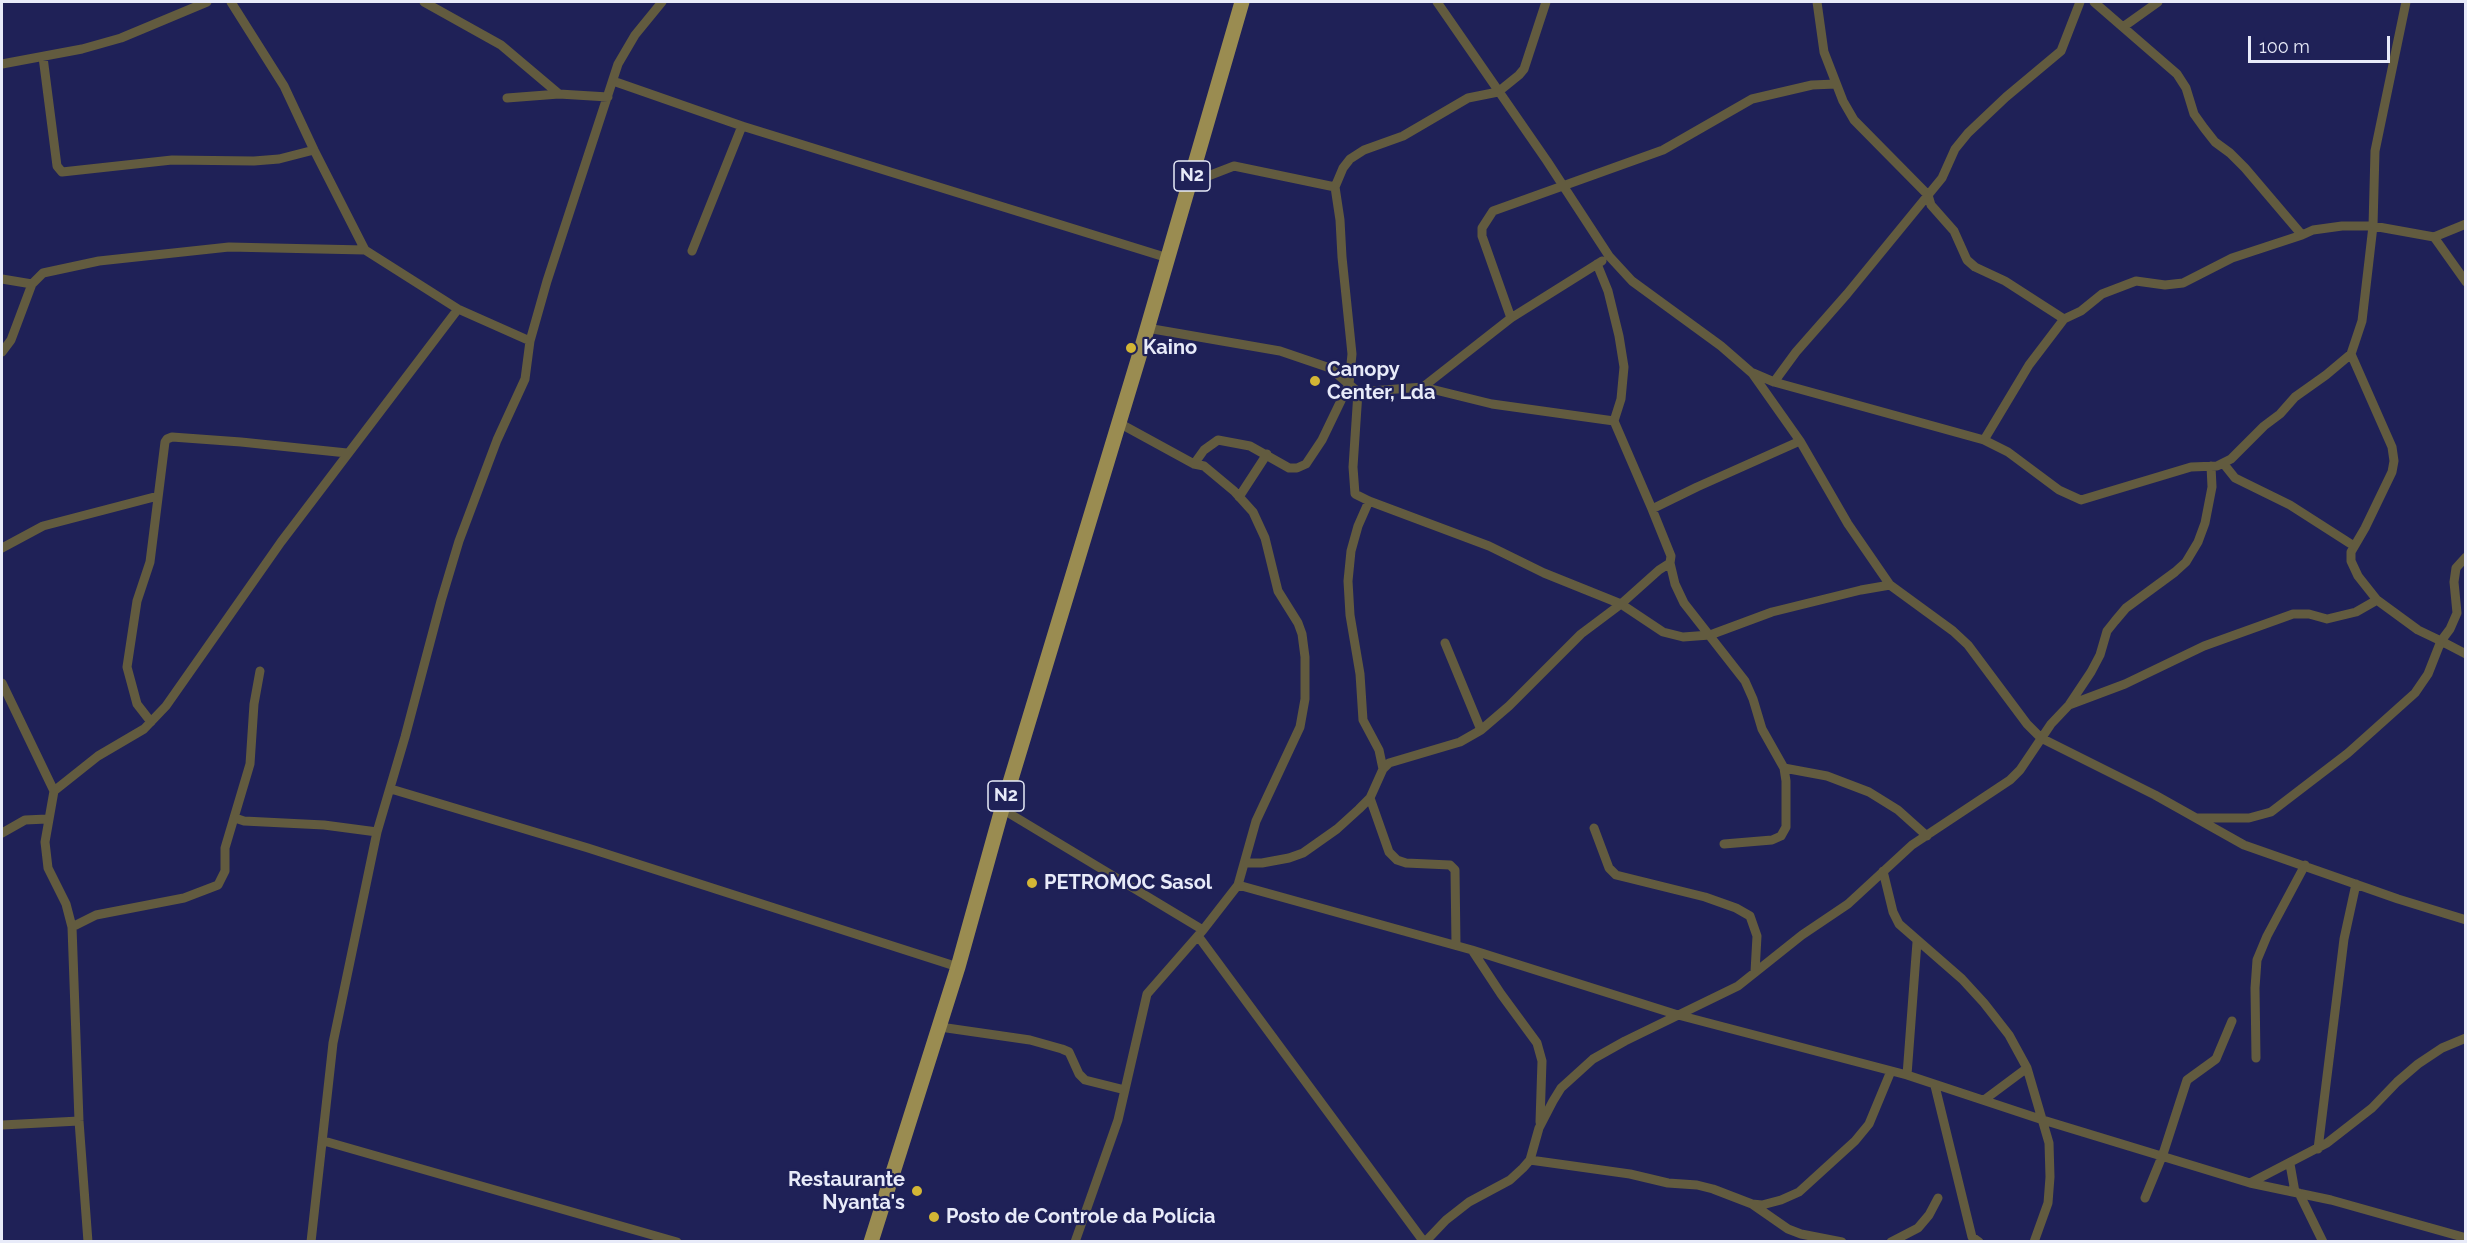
<!DOCTYPE html>
<html>
<head>
<meta charset="utf-8">
<style>
	body { margin:0 }
	#map { position:relative; width:2467px; height:1243px; overflow:hidden; background:#1f2157; font-family:Raleway,sans-serif }
	canvas { display:block }
	.frame { position:absolute; inset:0; border:3px solid #e8ebf9; pointer-events:none }
	.scale { position:absolute; left:2248px; top:36px; width:142px; height:27px; box-sizing:border-box; border:3px solid #e8ebf9; border-top:0; padding-left:8px; font-size:18px; line-height:21px; white-space:nowrap; color:#e8ebf9; -webkit-text-stroke:4px #1f2157; paint-order:stroke }
</style>
</head>
<body>
<div id="map">
<canvas width="2467" height="1243"></canvas>
<div class="frame"></div>
<div class="scale">100 m</div>
</div>
<script>
const g = document.querySelector('canvas').getContext('2d');
g.lineJoin = 'round';
function shape(rows) {
  const path = new Path2D();
  for (const r of rows) {
    path.moveTo(r[0], r[1]);
    for (let i = 2; i < r.length; i += 2) path.lineTo(r[i], r[i + 1]);
  }
  return path;
}
function trace(path, color, width, dash) {
  g.strokeStyle = color;
  g.lineWidth = width;
  g.lineCap = dash ? 'butt' : 'round';
  g.setLineDash(dash || []);
  g.stroke(path);
}
function drawText(font, color, halo, rows, align = 'center') {
  g.font = font + ' Raleway,sans-serif';
  g.lineWidth = 4.5;
  g.setLineDash([]);
  g.textBaseline = 'middle';
  g.strokeStyle = halo;
  g.fillStyle = color;
  for (const [text, x, y, turn = 0] of rows) {
    g.save();
    g.translate(x, y);
    g.rotate((+turn || 0) * Math.PI / 180);
    g.textAlign = isNaN(turn) ? turn : align;
    if (halo) g.strokeText(text, 0, 0);
    g.fillText(text, 0, 0);
    g.restore();
  }
}
const street = shape([
	[231,2,284,86,314,150,365,250],
	[424,2,501,45,559,94],
	[1437,2,1547,161,1609,256,1632,281,1721,346,1752,373,1800,441,1848,524,1890,585,1953,631,1968,645,2027,724,2041,738,2155,795,2244,845,2398,899,2466,920],
	[1817,2,1824,52,1843,101,1854,120,1928,195,1931,205,1954,231,1967,260,1975,267,2005,281,2064,319],
	[2094,2,2177,74,2186,88,2194,114,2204,128,2215,142,2230,153,2245,168,2302,235,2313,230,2342,226,2373,226,2434,237,2466,224],
	[2406,2,2375,151,2373,226,2362,321,2351,354,2392,447,2394,461,2392,472,2365,528,2351,552,2351,561,2358,576,2377,600,2418,630,2441,641,2450,629,2457,613,2454,582,2456,568,2466,557],
	[2123,27,2158,2],
	[43,57,57,166,62,172,172,160,254,161,279,159,314,150],
	[2,64,82,49,121,38,207,2],
	[613,81,742,126,1168,258],
	[507,98,559,94,608,97],
	[1190,183,1234,166,1335,187],
	[2434,237,2466,282],
	[692,251,742,126],
	[2,279,32,284],
	[1511,318,1482,236,1482,228,1493,211,1663,150,1752,99,1812,85,1836,84],
	[1147,328,1280,351,1330,368,1358,392,1353,467,1355,494,1369,501,1489,546,1544,573,1621,604,1663,632,1683,637,1710,635,1772,612,1861,590,1890,585],
	[2,352,11,340,32,284,43,273,99,261,229,247,365,250,458,309,530,341],
	[1753,373,1774,382,1984,440,2008,452,2059,490,2081,500,2191,467,2217,466,2231,459,2264,426,2280,414,2295,397,2326,375,2351,354],
	[1774,382,1796,352,1847,294,1933,189,1942,178,1955,149,1968,133,2006,97,2061,51,2080,2],
	[1423,387,1511,318,1602,261],
	[1358,392,1423,387,1492,404,1614,421],
	[1984,440,2029,365,2064,319,2081,311,2102,294,2136,281,2165,285,2183,283,2232,258,2302,235],
	[2223,463,2235,478,2290,505,2354,546],
	[1194,464,1204,450,1218,440,1250,446,1289,468,1297,468,1306,464,1322,440,1349,384,1352,354,1342,257,1340,220,1335,187,1343,168,1350,159,1364,150,1403,136,1468,98,1498,92,1519,75,1524,69,1546,2],
	[1239,497,1267,454],
	[1369,501,1358,526,1351,551,1348,581,1350,615,1360,674,1363,720,1379,750,1383,769],
	[1652,509,1697,487,1800,441],
	[2,548,43,526,158,496],
	[1670,563,1675,584,1684,603,1745,681,1753,699,1762,729,1784,768,1786,781,1786,827,1781,836,1772,840,1724,844],
	[1445,643,1481,730],
	[2,683,54,791,45,842,48,868,66,904,72,927,79,1121,88,1242],
	[2069,705,2125,684,2204,646,2293,614,2309,614,2327,619,2356,612,2377,600],
	[151,722,137,704,127,667,137,601,150,562,165,442,167,439,172,437,241,442,347,453],
	[1784,768,1827,776,1869,792,1898,810,1927,836],
	[391,789,588,848,958,967],
	[54,791,98,756,144,729,166,706,281,542,458,309],
	[1370,798,1389,852,1397,860,1406,863,1450,865,1455,870,1456,945],
	[1002,809,1203,930],
	[235,818,244,821,324,825,377,832],
	[2197,818,2249,818,2271,812,2348,753,2415,693,2428,674,2441,641,2466,654],
	[1594,828,1609,868,1616,875,1705,897,1736,908,1750,916,1757,936,1755,972],
	[2,833,25,820,47,819],
	[1245,863,1262,863,1289,858,1303,853,1337,829,1359,809,1370,798,1383,769,1389,763,1460,742,1481,730,1509,706,1581,634,1621,604,1659,570,1670,563,1671,556,1652,509,1614,421,1621,399,1624,367,1619,336,1608,291,1597,264],
	[1883,871,1893,912,1899,924,1962,979,1984,1003,2009,1035,2027,1068,2049,1143,2050,1177,2048,1203,2034,1242],
	[1238,885,1472,950,1501,994,1537,1043,1542,1061,1540,1122],
	[72,927,96,915,184,898,218,885,225,871,225,848,250,764,254,704,260,671],
	[1198,936,1424,1242],
	[1472,950,1678,1015,1907,1075,2043,1120,2250,1183,2331,1200,2466,1238],
	[940,1027,1030,1040,1062,1049,1069,1052,1079,1074,1085,1080,1125,1090],
	[2256,1058,2255,988,2257,960,2267,936,2305,865],
	[1907,1075,1917,942],
	[1935,1086,1972,1237,1979,1242],
	[1984,1100,2027,1068],
	[2,1125,79,1121],
	[324,1141,677,1242],
	[2318,1149,2344,939,2356,884],
	[1530,1160,1630,1174,1668,1183,1697,1185,1713,1189,1752,1204,1762,1205,1781,1200,1799,1192,1855,1141,1869,1124,1891,1071],
	[2290,1164,2295,1192],
	[2250,1183,2327,1143,2372,1108,2397,1082,2418,1064,2442,1048,2466,1038],
	[2299,1193,2323,1242],
	[2145,1198,2163,1154,2187,1080,2216,1059,2232,1021],
	[1752,1204,1788,1229,1801,1234,1842,1242],
	[311,1242,333,1043,377,832,405,737,441,601,459,541,497,440,525,379,530,341,547,281,618,64,635,35,662,2],
	[1075,1242,1118,1120,1147,994,1203,930,1238,885,1256,821,1300,727,1305,699,1305,657,1302,634,1298,623,1278,591,1265,538,1253,512,1234,491,1204,466,1194,464,1119,423],
	[1425,1242,1446,1220,1469,1202,1510,1180,1523,1168,1530,1160,1539,1128,1553,1101,1561,1088,1593,1059,1625,1041,1738,986,1802,935,1848,904,1912,845,2010,780,2020,770,2051,724,2069,705,2091,672,2100,655,2107,631,2115,621,2126,608,2175,572,2186,562,2198,542,2205,523,2212,487,2211,466],
	[1891,1242,1918,1228,1929,1215,1938,1198]
]);
const primary = shape([
	[871,1242,958,967,1002,809,1141,350,1242,2]
]);
const markers = [
	[1131,348,6,"#d3b635"],
	[1315,381,6,"#d3b635"],
	[1032,883,6,"#d3b635"],
	[917,1191,6,"#d3b635"],
	[934,1217,6,"#d3b635"]
];
const shields = [
	[1192,176,36],
	[1006,796,36]
];
const shieldNames = [
	["N2",1192,176],
	["N2",1006,796]
];
const poiNames = [
	["Kaino",1143,348],
	["Canopy",1327,370],
	["Center, Lda",1327,393],
	["PETROMOC Sasol",1044,883],
	["Restaurante",905,1180,"right"],
	["Nyanta's",905,1203,"right"],
	["Posto de Controle da Polícia",946,1217]
];
trace(street, '#625b3f', 9);
trace(primary, '#9a8c51', 15);
for (const [x, y, r, color] of markers) {
  const dot = new Path2D();
  dot.arc(x, y, r, 0, 2 * Math.PI);
  g.fillStyle = color;
  g.fill(dot);
  trace(dot, '#1f2157', 2);
}
for (const [x, y, w] of shields) {
  const box = new Path2D();
  box.roundRect(x - w / 2, y - 15, w, 30, 4.5);
  g.fillStyle = '#1f2157';
  g.fill(box);
  trace(box, '#e8ebf9', 1.5);
}
drawText('bold 18px', '#e8ebf9', null, shieldNames);
drawText('bold 20px', '#e8ebf9', '#1f2157', poiNames, 'left');
</script>
</body>
</html>
